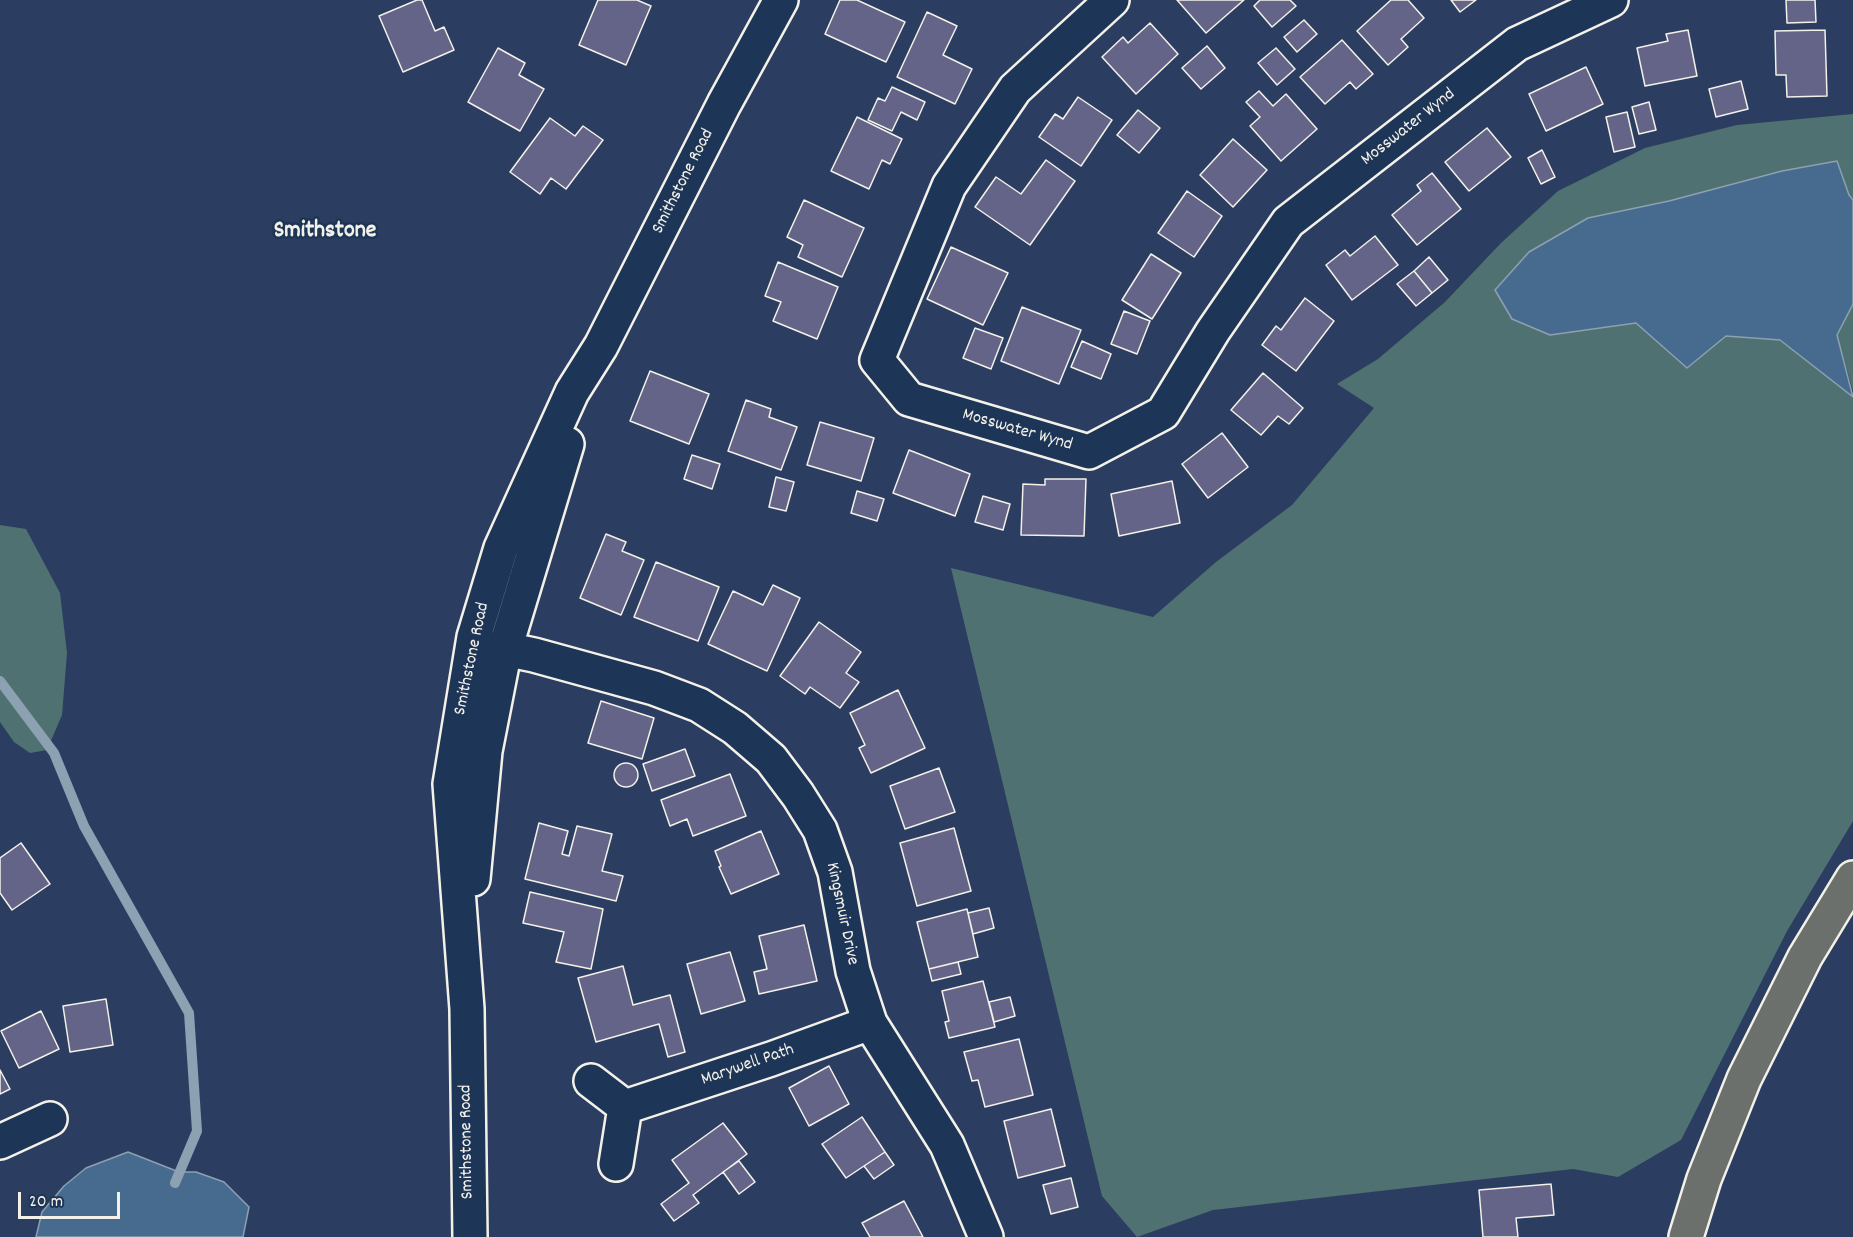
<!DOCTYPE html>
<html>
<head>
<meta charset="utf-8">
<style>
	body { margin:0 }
	#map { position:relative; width:1853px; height:1237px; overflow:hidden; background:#2b3e61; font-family:Dekko,sans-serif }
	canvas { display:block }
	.scale { position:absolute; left:18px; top:1192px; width:102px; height:27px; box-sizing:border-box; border:3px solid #f4f1e8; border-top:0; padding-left:8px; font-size:18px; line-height:21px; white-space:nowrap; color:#f4f1e8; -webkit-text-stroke:4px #1d3557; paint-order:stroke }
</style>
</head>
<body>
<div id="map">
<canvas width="1853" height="1237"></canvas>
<div class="scale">20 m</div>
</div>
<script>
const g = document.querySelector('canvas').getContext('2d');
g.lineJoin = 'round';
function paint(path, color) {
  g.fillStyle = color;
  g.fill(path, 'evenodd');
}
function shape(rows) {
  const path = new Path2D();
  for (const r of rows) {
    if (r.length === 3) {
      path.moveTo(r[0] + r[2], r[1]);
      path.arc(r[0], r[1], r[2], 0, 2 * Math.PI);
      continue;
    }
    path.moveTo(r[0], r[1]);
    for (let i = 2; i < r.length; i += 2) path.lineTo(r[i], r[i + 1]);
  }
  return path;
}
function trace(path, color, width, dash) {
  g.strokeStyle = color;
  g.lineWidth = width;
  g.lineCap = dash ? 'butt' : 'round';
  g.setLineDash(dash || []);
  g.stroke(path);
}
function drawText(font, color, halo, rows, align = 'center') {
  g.font = font + ' Dekko,sans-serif';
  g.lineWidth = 5;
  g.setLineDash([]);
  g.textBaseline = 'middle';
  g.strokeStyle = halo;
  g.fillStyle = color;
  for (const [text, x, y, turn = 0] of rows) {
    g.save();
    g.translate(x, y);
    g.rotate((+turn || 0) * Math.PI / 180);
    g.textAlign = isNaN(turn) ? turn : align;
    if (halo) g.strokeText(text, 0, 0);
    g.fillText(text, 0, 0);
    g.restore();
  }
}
const green = shape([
	[1853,114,1853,200,1849,195,1837,161,1782,171,1669,201,1588,218,1529,252,1549,335,1636,323,1687,368,1726,336,1780,340,1853,397,1853,821,1787,931,1681,1140,1618,1177,1573,1169,1213,1210,1137,1237,1102,1196,951,568,1153,617,1216,562,1292,505,1374,408,1337,384,1378,359,1445,302,1501,243,1558,191,1645,148,1737,125],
	[1853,304,1853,391,1837,335],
	[0,525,26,529,60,593,67,653,62,715,47,750,30,753,14,742,0,722]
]);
const water = shape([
	[1837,161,1849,195,1853,200,1853,304,1837,335,1853,397,1780,340,1726,336,1687,368,1636,323,1550,335,1512,319,1495,290,1529,252,1588,218,1669,201,1782,171,1837,161],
	[128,1152,179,1172,196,1172,224,1182,249,1207,243,1237,36,1237,42,1212,64,1186,86,1168,128,1152]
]);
const stream = shape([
	[0,681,54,753,84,826,189,1013,197,1131,175,1183]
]);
const building = shape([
	[417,0,422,0,435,31,444,27,454,50,403,72,379,16,417,0],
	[598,0,637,0,651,6,626,65,579,45,598,0],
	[840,0,857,0,905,22,886,62,825,34,840,0],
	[1177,0,1244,0,1206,33,1177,0],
	[1260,0,1290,0,1296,6,1272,27,1254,6,1260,0],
	[1391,0,1408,0,1424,18,1401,39,1408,47,1388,65,1357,31,1391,0],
	[1451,0,1476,0,1460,12,1451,0],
	[1786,0,1815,0,1816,22,1787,23,1786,0],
	[927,12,957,26,943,55,972,69,955,104,897,77,927,12],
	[1304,20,1317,34,1297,52,1284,37,1304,20],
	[1150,23,1178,54,1136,94,1102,57,1123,37,1128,43,1150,23],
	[1688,30,1697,76,1645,86,1637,48,1668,41,1666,34,1688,30],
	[1825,30,1827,96,1787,97,1786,75,1776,75,1775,31,1825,30],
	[1342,40,1373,74,1356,89,1350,82,1325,104,1300,77,1342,40],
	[1207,46,1225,68,1201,89,1182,68,1207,46],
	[498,48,525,63,519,75,544,89,520,131,468,102,498,48],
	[1276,48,1295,69,1277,85,1258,63,1276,48],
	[1586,67,1603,104,1546,131,1529,94,1586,67],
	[1741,81,1748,109,1716,117,1709,89,1741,81],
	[892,87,925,102,917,120,901,112,892,131,868,120,878,98,885,101,892,87],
	[1259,91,1273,106,1286,94,1317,129,1281,161,1250,126,1260,117,1246,102,1259,91],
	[1078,97,1112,120,1081,166,1039,137,1055,114,1063,119,1078,97],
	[1649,102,1656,130,1639,134,1632,107,1649,102],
	[1138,110,1160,128,1139,153,1117,135,1138,110],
	[1627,112,1635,147,1614,152,1606,117,1627,112],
	[857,117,902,139,890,164,882,160,869,189,831,171,857,117],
	[550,118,575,136,583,126,603,140,566,189,551,178,540,194,510,172,550,118],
	[1487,128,1511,157,1469,191,1445,162,1487,128],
	[1233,139,1267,170,1233,207,1200,175,1233,139],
	[1542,150,1555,177,1541,184,1528,158,1542,150],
	[1046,160,1075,181,1030,245,975,207,996,177,1021,194,1046,160],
	[1432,173,1461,209,1417,245,1392,215,1421,191,1417,185,1432,173],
	[1187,191,1222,216,1194,257,1158,233,1187,191],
	[804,200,864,228,842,277,798,257,803,245,787,237,804,200],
	[1375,236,1398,265,1352,300,1326,265,1345,250,1350,256,1375,236],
	[951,247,1008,273,983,325,927,299,951,247],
	[1151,254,1181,273,1152,319,1122,300,1151,254],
	[1429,257,1448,280,1432,293,1414,271,1429,257],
	[778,262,838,287,817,339,773,321,781,302,765,296,778,262],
	[1414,271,1432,293,1416,306,1397,284,1414,271],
	[1305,298,1334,321,1296,371,1262,345,1276,326,1281,330,1305,298],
	[1022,307,1081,330,1059,384,1001,361,1022,307],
	[1124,311,1150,321,1137,354,1111,344,1124,311],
	[975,328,1003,338,991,369,963,358,975,328],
	[1082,341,1111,354,1101,379,1071,367,1082,341],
	[650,371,709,394,689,444,630,421,650,371],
	[1263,373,1303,408,1289,424,1278,416,1261,435,1231,410,1263,373],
	[746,400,771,409,769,417,797,427,781,470,728,451,746,400],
	[820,422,874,438,861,481,807,465,820,422],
	[1222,433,1248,467,1208,498,1182,464,1222,433],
	[909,450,970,474,955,516,893,493,909,450],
	[692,455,720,464,712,489,684,479,692,455],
	[776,477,794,482,786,511,769,507,776,477],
	[1045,479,1086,479,1084,536,1021,535,1023,484,1045,485,1045,479],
	[1172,481,1180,523,1119,536,1111,494,1172,481],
	[857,491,884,499,877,521,851,513,857,491],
	[983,496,1010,504,1003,530,975,522,983,496],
	[606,534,626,542,622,551,644,560,621,615,580,598,606,534],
	[656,562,719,587,698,641,634,617,656,562],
	[773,585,800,598,767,671,708,644,733,591,763,605,773,585],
	[819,622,861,652,846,673,859,682,840,708,810,687,805,694,780,676,819,622],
	[898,690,925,748,871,773,859,748,865,745,850,713,898,690],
	[601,701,654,718,642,759,588,743,601,701],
	[685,749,695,776,652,791,643,764,685,749],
	[626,775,12],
	[939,768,955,812,905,829,890,786,939,768],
	[730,774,746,816,693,836,687,819,670,826,661,800,730,774],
	[539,823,568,831,562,854,569,856,577,826,612,834,602,871,623,876,616,901,525,879,539,823],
	[954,828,971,891,917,906,900,843,954,828],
	[761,831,779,874,731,894,719,867,721,866,715,851,761,831],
	[21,843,50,884,12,910,0,893,0,858,21,843],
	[530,892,603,909,591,969,556,962,564,932,523,923,530,892],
	[989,908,994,928,973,934,968,913,989,908],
	[967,909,978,957,929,969,917,922,967,909],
	[804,925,817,981,759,994,754,972,767,969,759,936,804,925],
	[730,952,745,1001,701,1014,687,964,730,952],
	[958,962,961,974,932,981,929,969,958,962],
	[623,966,633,1005,670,995,685,1052,668,1057,659,1024,596,1042,578,978,623,966],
	[983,981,995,1027,949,1038,945,1022,949,1021,942,991,983,981],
	[1010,997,1015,1016,994,1022,989,1002,1010,997],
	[106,999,113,1045,70,1052,63,1006,106,999],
	[41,1011,59,1049,19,1068,1,1031,41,1011],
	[1019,1039,1033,1095,985,1107,978,1080,972,1081,964,1052,1019,1039],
	[829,1066,849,1104,809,1126,789,1088,829,1066],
	[0,1070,10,1089,0,1094,0,1070],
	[1051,1109,1065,1166,1018,1178,1004,1121,1051,1109],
	[862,1117,885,1152,846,1178,822,1144,862,1117],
	[723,1123,747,1154,693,1195,699,1203,674,1221,661,1204,689,1183,672,1160,723,1123],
	[885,1152,894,1165,874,1179,864,1166,885,1152],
	[739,1161,755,1182,739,1194,723,1172,739,1161],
	[1071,1178,1078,1207,1051,1214,1043,1185,1071,1178],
	[1551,1184,1554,1215,1516,1218,1518,1237,1483,1237,1479,1190,1551,1184],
	[904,1201,923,1237,870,1237,862,1223,904,1201]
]);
const minor = shape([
	[1112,0,1015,89,949,186,877,360,909,399,1089,452,1163,413,1213,331,1288,222,1517,44,1611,0],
	[479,687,490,649,505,649,534,655,654,688,699,705,735,728,771,759,798,795,820,830,835,872,853,971,870,1023,947,1145,986,1237],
	[473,879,485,751,505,649,567,444],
	[591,1081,625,1107,616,1164],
	[625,1107,771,1059,870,1023],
	[0,1142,50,1119],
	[470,1237,467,1009,450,784,474,637,501,548,572,392,601,346,724,104,781,0]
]);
const major = shape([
	[1686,1237,1704,1179,1744,1079,1805,957,1853,878]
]);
const streetNames = [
	["Mosswater Wynd",1409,128,-38],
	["Smithstone Road",684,182,-63],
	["Mosswater Wynd",1017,431,16],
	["Smithstone Road",473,659,-78],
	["Kingsmuir Drive",841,914,78],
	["Marywell Path",748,1066,-19],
	["Smithstone Road",468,1142,-91]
];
const districtNames = [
	["Smithstone",325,233]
];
paint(green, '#507171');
paint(water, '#476b8e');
trace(water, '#8ca1b2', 1.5);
trace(stream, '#8ca1b2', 10);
paint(building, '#646488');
trace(building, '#f4f1e8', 1.5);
trace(minor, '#f4f1e8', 38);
trace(major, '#f4f1e8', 38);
trace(minor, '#1d3557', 33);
trace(major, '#6c706d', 33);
drawText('18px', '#f4f1e8', '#1d3557', streetNames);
drawText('bold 24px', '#f4f1e8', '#1d3557', districtNames);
</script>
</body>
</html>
